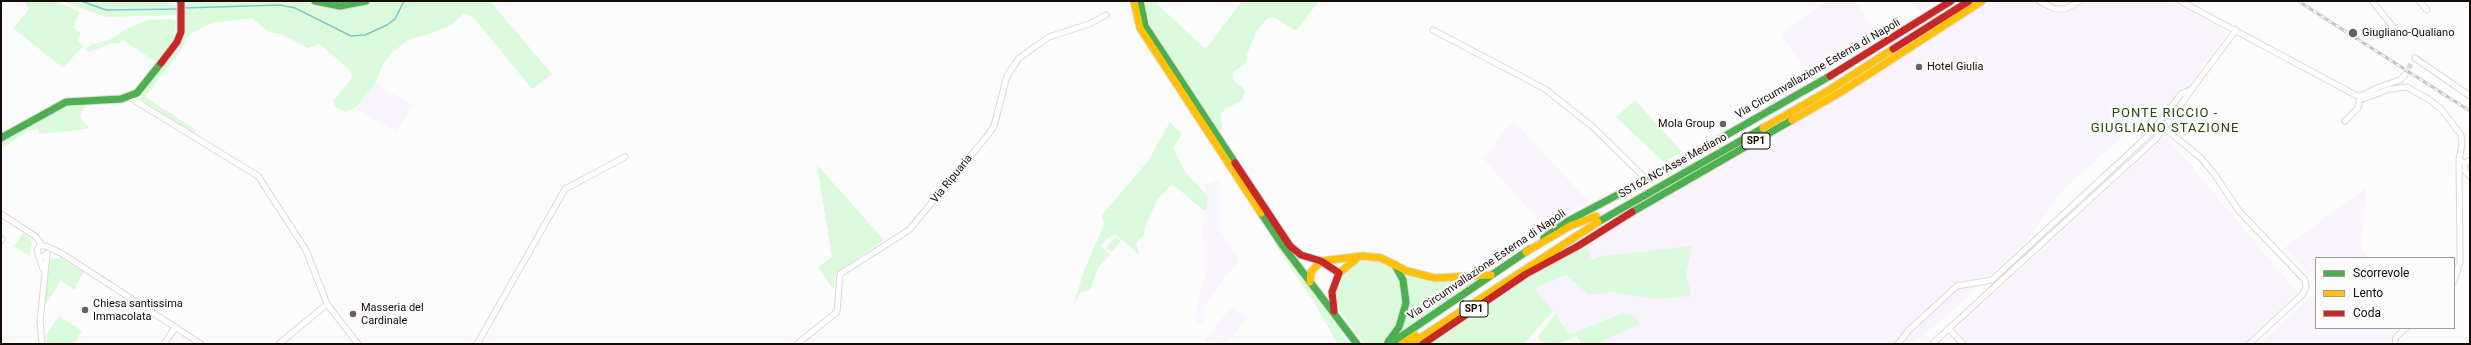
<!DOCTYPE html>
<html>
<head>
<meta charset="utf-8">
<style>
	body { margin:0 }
	#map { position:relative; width:2471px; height:345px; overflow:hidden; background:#fbfbfb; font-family:Roboto,sans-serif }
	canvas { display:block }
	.frame { position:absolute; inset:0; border:2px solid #160b06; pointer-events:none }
	.legend { position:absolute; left:2315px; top:257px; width:140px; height:72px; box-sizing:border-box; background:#fbfbfb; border:1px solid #9f9b99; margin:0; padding:5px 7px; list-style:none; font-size:12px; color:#160b06 }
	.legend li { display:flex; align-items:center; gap:8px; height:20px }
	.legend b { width:20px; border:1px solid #9f9b99 }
</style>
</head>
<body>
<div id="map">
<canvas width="2471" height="345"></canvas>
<div class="frame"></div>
<ul class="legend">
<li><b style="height:5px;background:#4caf50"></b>Scorrevole</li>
<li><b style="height:5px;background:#ffc107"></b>Lento</li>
<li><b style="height:5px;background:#c62828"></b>Coda</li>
</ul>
</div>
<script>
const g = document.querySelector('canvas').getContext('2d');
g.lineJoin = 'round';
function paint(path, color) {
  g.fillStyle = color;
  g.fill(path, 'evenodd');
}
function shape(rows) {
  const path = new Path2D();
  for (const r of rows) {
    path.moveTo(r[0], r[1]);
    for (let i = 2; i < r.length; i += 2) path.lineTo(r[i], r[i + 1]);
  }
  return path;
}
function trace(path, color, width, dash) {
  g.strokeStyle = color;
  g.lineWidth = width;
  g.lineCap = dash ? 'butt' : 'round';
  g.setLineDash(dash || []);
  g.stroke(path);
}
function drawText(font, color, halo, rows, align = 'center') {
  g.font = font + ' Roboto,sans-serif';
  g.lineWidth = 4;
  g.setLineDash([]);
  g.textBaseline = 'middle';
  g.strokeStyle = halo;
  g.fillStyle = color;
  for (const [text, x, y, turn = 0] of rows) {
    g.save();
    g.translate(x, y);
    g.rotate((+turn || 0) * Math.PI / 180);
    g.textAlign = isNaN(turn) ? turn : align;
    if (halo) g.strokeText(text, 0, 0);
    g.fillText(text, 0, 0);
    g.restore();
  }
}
const industrial = shape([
	[1827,1,1855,1,1881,37,1849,58,1846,55,1842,56,1842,62,1836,66,1832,63,1829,65,1830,69,1811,79,1781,34],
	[1910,1,1938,1,1920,13],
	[1990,1,2032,1,2049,11,2057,14,2069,12,2084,1,2171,1,2227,32,2187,89,2179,92,2159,119,2139,121,2062,191,2028,240,1943,320,1910,344,1596,344,1640,324,1628,313,1623,313,1570,334,1533,288,1566,275,1589,295,1611,292,1656,299,1690,296,1686,274,1692,246,1603,256,1591,260,1581,252,1586,245,1689,182,1857,86],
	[375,84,413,105,396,132,355,108],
	[1513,120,1589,202,1560,216,1546,229,1483,158],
	[2166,136,2298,293,2244,344,1969,344,1956,329],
	[1220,179,1220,230,1239,259,1204,306,1203,323,1196,322,1197,303,1205,277,1203,231,1207,195,1204,185],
	[2366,188,2361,249,2369,258,2316,258,2316,281,2284,248],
	[2316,292,2316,328,2404,328,2392,339,2392,344,2260,344],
	[1232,306,1247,319,1225,344,1206,344,1205,340]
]);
const green = shape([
	[26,1,55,1,80,12,73,27,81,33,77,41,83,46,63,68,13,28,29,9,26,5],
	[62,1,167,1,177,6,177,15,105,17],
	[188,1,302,1,335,9,362,5,372,1,490,1,552,74,532,89,474,18,464,13,453,24,435,32,408,40,393,52,383,64,375,84,355,108,345,112,335,106,333,101,352,78,350,70,323,47,318,44,308,48,281,34,269,32,252,18,212,23,191,33,180,51,145,97,194,129,196,130,194,133,139,99,185,34,185,4],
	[1142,1,1154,1,1204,48,1208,46,1242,1,1319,1,1297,30,1294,30,1274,17,1268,18,1257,30,1247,54,1246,63,1233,72,1234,81,1243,88,1245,93,1241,101,1225,109,1221,114,1222,128,1218,133,1147,23],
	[171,19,176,21,175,37,157,63,123,40,119,44,113,43,90,52,86,49,92,44,109,40,128,28,147,20],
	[1635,100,1682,152,1664,162,1616,117],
	[89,103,82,110,80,118,89,127,87,129,40,134,38,129,28,131,1,149,1,142,52,112,72,104],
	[1170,122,1182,134,1173,148,1185,172,1207,195,1207,209,1204,211,1176,187,1171,185,1158,199,1145,226,1144,235,1136,243,1139,255,1115,234,1107,239,1101,246,1110,255,1098,268,1090,290,1081,292,1074,303,1084,271,1104,224,1102,215,1148,161],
	[817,165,884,240,836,273,833,289,818,267,832,257],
	[23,233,32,242,30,256,14,246],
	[1273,235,1278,241,1349,344,1337,343,1312,299,1275,244],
	[1115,237,1121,241,1112,252,1106,248],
	[1586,245,1592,260,1603,256,1692,246,1686,274,1691,296,1656,299,1611,292,1589,295,1566,275,1534,288,1553,311,1524,344,1427,344,1521,280],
	[61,258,84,272,75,286,77,288,75,290,61,281,45,305,49,259],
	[1376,260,1391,268,1400,279,1404,293,1402,314,1388,338,1381,344,1364,344,1339,310,1335,293,1340,276,1359,261],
	[1401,271,1408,273,1479,279,1399,334,1403,324],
	[1623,313,1635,316,1640,324,1596,344,1581,344,1577,336,1558,344,1549,344,1540,341,1538,337,1555,314,1570,334],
	[59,316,82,331,74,344,46,344,44,338]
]);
const stream = shape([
	[81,1,106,10,179,9],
	[183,8,280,5,295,8,351,36,365,35,387,25,395,19,404,1]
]);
const streetTunnel = shape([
	[2405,75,2412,62]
]);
const street = shape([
	[2039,1,2055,9,2065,9,2080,1],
	[2180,1,2363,99,2390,89,2407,87,2430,100,2442,110,2461,135,2462,144,2459,160,2460,262,2454,281],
	[2372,1,2394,28],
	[2419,1,2427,10],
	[1433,30,1545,89,1593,127,1647,180],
	[2415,58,2470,96],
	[2192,89,2236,30],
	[129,97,258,176,306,250,327,304,358,344],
	[2345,121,2358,108,2360,96,2379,87,2400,80,2405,75],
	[2162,126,2201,158,2215,175,2239,211,2305,280,2306,288,2302,295,2249,344],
	[2459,160,2465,163,2465,171,2470,176],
	[2465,163,2470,160],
	[1,214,35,236,42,245],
	[1,241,2,239],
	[46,246,61,253,201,344],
	[40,256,43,257,47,253],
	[43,269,37,250,39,246,45,246],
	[1949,329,1963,344],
	[42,344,40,321,47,254],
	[164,344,175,328],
	[279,344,327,304],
	[477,344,565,189,625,157],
	[797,344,837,312,840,274,909,230,988,135,994,126,1007,76,1019,58,1049,37,1089,24,1106,15],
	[1898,344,1909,330,1957,286,1992,280,2151,133,2181,94,2192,89,2156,139,1932,344],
	[2395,344,2396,337,2406,328]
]);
const fast = shape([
	[315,1,340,6,366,1],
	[1140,1,1145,26,1235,163],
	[1,138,66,102,121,99,137,93,161,63],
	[1632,212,1792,120],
	[1261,213,1283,246,1357,344],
	[1598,222,1763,128],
	[1544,238,1568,221,1674,165,1830,76],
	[1388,342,1399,327,1406,303,1403,280,1395,265],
	[1390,344,1530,249]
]);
const slow = shape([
	[1134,1,1140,28,1261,213],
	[1792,120,1841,92,1982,1],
	[1763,128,1826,92,1893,49],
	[1526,252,1570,226,1596,216],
	[1339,273,1356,259],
	[1310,282,1311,272,1321,261,1363,256,1381,258,1407,271,1435,278,1491,275],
	[1402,344,1415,335],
	[1411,344,1598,222]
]);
const jam = shape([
	[1893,49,1969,1],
	[161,63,177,42,181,32,181,1],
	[1830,76,1951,1],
	[1235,163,1290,246,1301,255,1321,261,1339,273,1332,292,1334,311],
	[1423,344,1526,274,1578,246,1632,212]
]);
const rail = shape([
	[2298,1,2470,111]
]);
const markers = [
	[2353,33,5,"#665f5c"],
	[1919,67,4,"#665f5c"],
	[1723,124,4,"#665f5c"],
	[85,310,4,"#665f5c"],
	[353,314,4,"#665f5c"]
];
const shields = [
	[1756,141,28],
	[1474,309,28]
];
const shieldNames = [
	["SP1",1756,141],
	["SP1",1474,309]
];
const poiNames = [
	["Giugliano-Qualiano",2362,33],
	["Hotel Giulia",1927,67],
	["Mola Group",1715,124,"right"],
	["Chiesa santissima",93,304],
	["Immacolata",93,317],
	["Masseria del",361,308],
	["Cardinale",361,321]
];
const streetNames = [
	["Via Circumvallazione Esterna di Napoli",1818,69,-30],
	["SS162 NC Asse Mediano",1673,166,-29],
	["Via Ripuaria",952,179,-51],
	["Via Circumvallazione Esterna di Napoli",1487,265,-34]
];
const quarterNames = [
	["PONTE RICCIO -",2165,114],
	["GIUGLIANO STAZIONE",2165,129]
];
paint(industrial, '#f8f3fc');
paint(green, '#dbfadb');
trace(stream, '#7bc7ce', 1.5);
trace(streetTunnel, '#d9d7d6', 5, [5, 2.5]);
trace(street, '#ded8d5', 7);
trace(fast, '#ded8d5', 9);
trace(slow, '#ded8d5', 9);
trace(jam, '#ded8d5', 9);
trace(street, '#fefefe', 5);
trace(fast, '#4caf50', 7);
trace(slow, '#ffc107', 7);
trace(jam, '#c62828', 7);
trace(rail, '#c6c5c5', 3);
trace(rail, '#fbfbfb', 1.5, [4.5]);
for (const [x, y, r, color] of markers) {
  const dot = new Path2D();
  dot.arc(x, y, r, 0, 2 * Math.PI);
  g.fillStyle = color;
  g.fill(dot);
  trace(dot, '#fbfbfb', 1.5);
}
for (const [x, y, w] of shields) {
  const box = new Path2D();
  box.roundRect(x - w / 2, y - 8, w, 16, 3);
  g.fillStyle = '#fbfbfb';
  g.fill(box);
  trace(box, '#160b06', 1);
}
drawText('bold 10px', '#160b06', null, shieldNames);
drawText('11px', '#160b06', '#fbfbfb', poiNames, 'left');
drawText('11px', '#160b06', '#fbfbfb', streetNames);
g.letterSpacing = '1px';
drawText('13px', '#264a07', '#fbfbfb', quarterNames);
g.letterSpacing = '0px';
</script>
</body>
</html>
